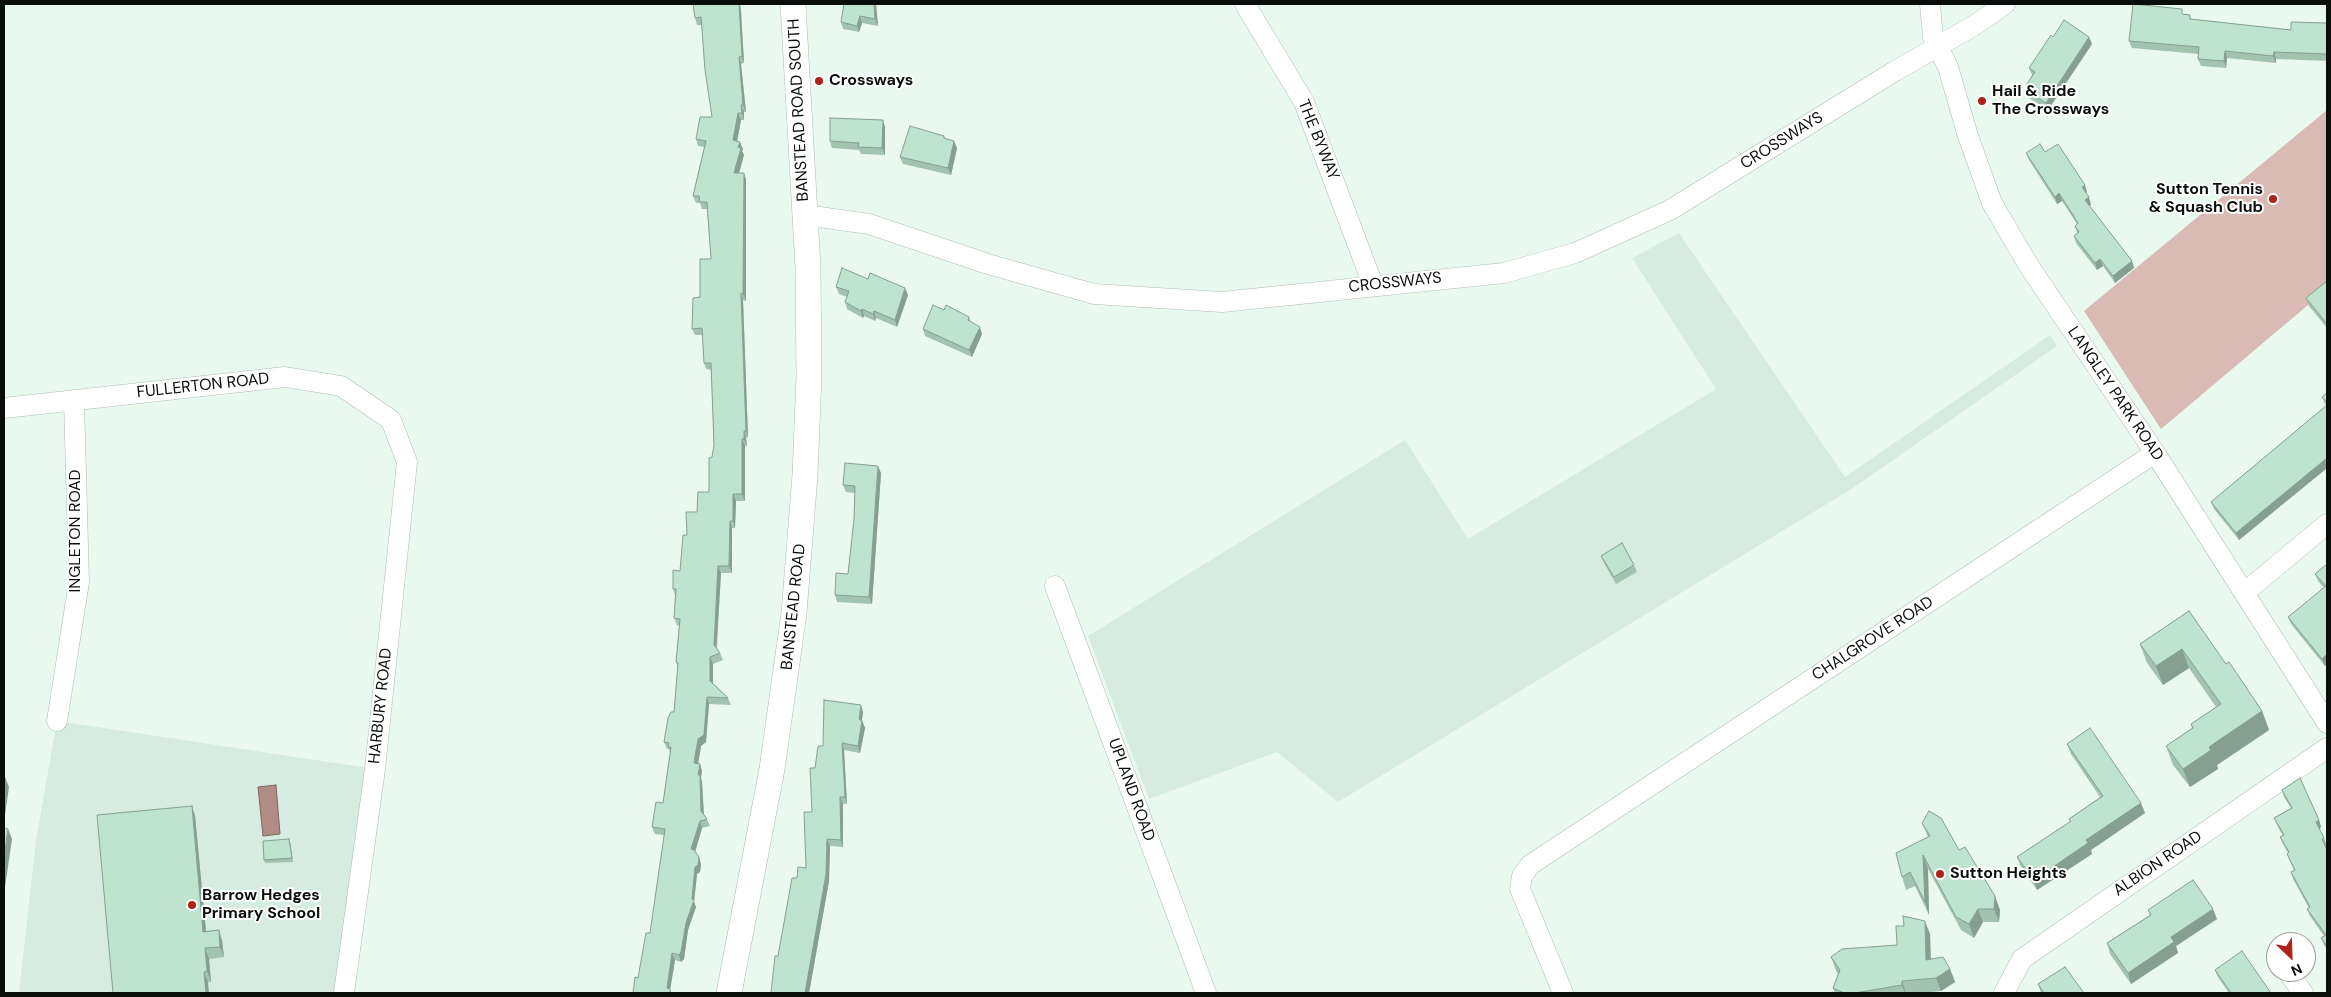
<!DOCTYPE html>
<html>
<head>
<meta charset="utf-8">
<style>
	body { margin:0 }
	#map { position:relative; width:2331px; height:997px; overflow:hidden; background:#eaf9f0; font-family:"DM Sans",sans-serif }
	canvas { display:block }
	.frame { position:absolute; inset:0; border:5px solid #090e0b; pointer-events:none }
	.north { position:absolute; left:2266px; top:932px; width:50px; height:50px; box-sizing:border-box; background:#fff; border:1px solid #9d9f9d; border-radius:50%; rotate:156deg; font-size:14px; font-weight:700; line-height:20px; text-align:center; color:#090e0b }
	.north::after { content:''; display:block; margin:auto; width:18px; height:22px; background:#b02118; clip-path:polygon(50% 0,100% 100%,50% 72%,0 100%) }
</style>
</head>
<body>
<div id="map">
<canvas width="2331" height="997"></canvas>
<div class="frame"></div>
<div class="north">N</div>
</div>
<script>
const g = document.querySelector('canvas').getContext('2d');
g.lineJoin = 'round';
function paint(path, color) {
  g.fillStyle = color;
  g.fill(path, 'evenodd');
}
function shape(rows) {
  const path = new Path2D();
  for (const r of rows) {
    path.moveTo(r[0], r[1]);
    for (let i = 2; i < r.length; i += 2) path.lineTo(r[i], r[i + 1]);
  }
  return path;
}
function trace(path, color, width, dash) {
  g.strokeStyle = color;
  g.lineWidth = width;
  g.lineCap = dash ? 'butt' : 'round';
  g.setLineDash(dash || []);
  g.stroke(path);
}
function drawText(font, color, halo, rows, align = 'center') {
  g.font = font + ' "DM Sans",sans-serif';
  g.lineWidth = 4;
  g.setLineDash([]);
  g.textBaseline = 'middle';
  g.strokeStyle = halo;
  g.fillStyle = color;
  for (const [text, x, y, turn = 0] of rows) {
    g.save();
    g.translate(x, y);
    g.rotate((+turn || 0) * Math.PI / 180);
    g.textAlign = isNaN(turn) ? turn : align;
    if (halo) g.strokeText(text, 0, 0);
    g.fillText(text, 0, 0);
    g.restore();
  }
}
const built = shape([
	[1679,233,1845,477,2050,335,2057,346,1853,488,1338,802,1277,752,1149,799,1088,636,1405,440,1468,539,1716,389,1632,258],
	[57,721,375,769,344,993,19,993,36,840]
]);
const green = shape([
	[2327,110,2327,289,2161,429,2084,311]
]);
const water = shape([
	[276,785,280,834,263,836,258,787,276,785]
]);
const minor = shape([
	[1245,4,1304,102,1373,285],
	[1930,4,1933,37,1948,67,1968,136,1992,203,2029,266,2155,453,2327,723],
	[805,215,869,224,988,264,1094,294,1222,302,1504,273,1575,253,1670,210,1895,71,1975,25,2005,4],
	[4,408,285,377,341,386,391,420,407,462,375,769,344,993],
	[1055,586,1206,993],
	[2244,593,2327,524],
	[57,721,79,582,74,400],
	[2288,972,2303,993],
	[1563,993,1520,889,1522,876,1530,865,2155,453],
	[2004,993,2022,959,2327,748]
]);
const tertiary = shape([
	[729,993,772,769,794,613,805,475,809,377,808,268,793,4]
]);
const wall = shape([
	[693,4,740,4,741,11,744,63,741,64,746,112,744,112,744,120,741,120,737,141,743,149,742,151,744,155,739,173,744,173,746,180,746,301,743,300,748,437,746,438,747,446,745,446,745,501,736,501,735,528,732,528,732,573,721,573,717,648,720,653,723,660,713,664,713,683,728,698,731,705,709,704,706,742,701,746,698,764,700,764,702,771,701,778,702,782,704,814,707,819,710,826,702,828,695,851,701,864,700,872,697,874,694,902,696,907,688,930,684,959,681,962,675,960,670,990,671,993,633,993,638,978,650,933,664,835,655,834,652,827,663,803,670,753,669,749,667,749,664,742,674,712,678,668,676,662,679,626,677,625,674,618,675,595,673,589,680,571,687,535,697,512,709,492,714,445,711,370,706,369,704,363,703,335,695,335,692,329,700,297,711,259,707,209,702,209,700,203,696,203,693,196,704,147,698,146,696,139,712,117,702,25,697,25,695,18],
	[844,4,876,4,878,26,862,23,859,32,843,29,841,22],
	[2184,14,2192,19,2291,30,2327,23,2327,61,2276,59,2276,63,2227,58,2226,68,2201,66,2198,59,2198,54,2132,48,2129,41],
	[2053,37,2092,44,2048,110,2029,98,2027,91,2032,75,2029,68],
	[885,127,885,155,861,154,859,150,832,148,830,141],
	[957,148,951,175,903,164,900,157],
	[2045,152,2087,192,2086,193,2091,205,2089,206,2132,261,2134,268,2115,283,2103,266,2097,270,2076,243,2074,236,2077,233,2075,226,2077,224,2062,201,2057,204,2029,160,2026,153],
	[2327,281,2327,328,2309,306,2306,298],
	[836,287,908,295,897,327,876,318,875,321,864,316,863,318,847,309,845,302,847,297,839,294],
	[944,310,969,317,971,322,982,334,972,357,925,336,923,329],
	[2327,393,2327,468,2239,540,2214,509,2211,502,2326,406,2322,397],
	[881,473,872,604,837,602,835,595,848,574,854,519,855,493,846,492,843,485],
	[1601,556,1634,565,1637,572,1616,584,1604,563],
	[2327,564,2327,664,2325,666,2291,624,2288,617,2324,588,2318,581,2315,574],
	[2189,611,2226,664,2262,711,2269,730,2217,765,2218,769,2190,787,2173,765,2166,746,2192,728,2191,724,2216,707,2189,668,2163,685,2147,663,2140,644],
	[863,712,862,720,865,728,860,753,844,750,847,804,843,804,843,847,830,846,829,881,809,993,771,993,778,956,797,878,806,868,812,812,815,768,823,746],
	[2067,744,2145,813,2091,850,2092,854,2037,890,2021,867,2017,857,2070,822,2069,819,2100,797,2071,754],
	[2282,790,2319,820,2321,827,2319,828,2324,838,2327,845,2325,846,2327,850,2327,949,2324,945,2321,938,2324,936,2310,916,2307,909,2309,908,2293,879,2291,872,2294,870,2287,854,2288,853,2283,844,2280,837,2283,836,2277,825,2274,818,2291,808,2284,797],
	[195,816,206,931,219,930,222,941,224,957,209,959,211,982,113,993],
	[1922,823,1959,850,2000,910,1999,922,1983,922,1974,938,1961,930,1928,869,1929,915,1915,886,1906,890,1902,877,1928,837],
	[289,839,290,842,293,862,265,863,264,860],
	[2148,910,2217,919,2176,946,2178,953,2131,984,2110,954,2107,943,2150,915],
	[1930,934,1931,959,1950,969,1955,982,1941,991,1921,993,1835,993,1833,988,1838,974,1836,971,1831,957,1897,945],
	[2215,970,2271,993,2229,993,2218,977],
	[2038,984,2084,993,2041,993]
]);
const shadedWall = shape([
	[737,4,740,4,741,11,744,63,742,56],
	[874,4,876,4,878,26,875,19],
	[860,16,862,23,859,32,857,26],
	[2089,37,2092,44,2048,110,2046,103],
	[2225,51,2227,58,2226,68,2224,61],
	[2274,52,2276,59,2276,63,2273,56],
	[739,57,741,64,746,112,743,105],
	[741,105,744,112,744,120,742,113],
	[738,113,741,120,736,147,733,140],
	[883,120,885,127,885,155,882,148],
	[954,141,957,148,951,175,948,168],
	[740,142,743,149,742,151,744,155,737,180,734,173,738,147],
	[744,173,746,180,746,301,743,294],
	[2085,185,2087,192,2085,194,2082,187],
	[2059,193,2062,201,2057,204,2055,197],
	[2089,197,2091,205,2087,207,2085,200],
	[2100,259,2103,266,2097,270,2095,263],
	[2132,261,2134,268,2115,283,2113,276],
	[905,288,908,295,897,327,895,320],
	[741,293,743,300,748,437,746,431],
	[862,309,864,316,863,318,861,311],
	[874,311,876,318,875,321,873,314],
	[980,327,982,334,972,357,969,350],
	[744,431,746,438,747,446,744,439],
	[742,439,745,446,745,501,742,494],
	[2327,458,2327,468,2239,540,2236,533],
	[878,466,881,473,872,604,869,597],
	[733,494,736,501,735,528,733,521],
	[730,521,732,528,732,573,729,566],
	[718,566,721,573,716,652,714,645],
	[2182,649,2189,668,2163,685,2156,666],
	[2327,654,2327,664,2325,666,2322,659],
	[710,657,713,664,713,688,710,681],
	[707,697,709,704,706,742,701,746,697,770,694,763],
	[861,705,863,712,861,726,862,721,865,728,860,753,858,746,859,719],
	[2262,711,2269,730,2217,765,2218,769,2190,787,2183,769,2209,747],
	[842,743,844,750,847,804,845,797],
	[700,764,702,771,701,778,702,782,704,818,701,811,698,775],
	[5,777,9,787,4,822,4,788],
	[840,797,843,804,843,847,841,840],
	[2141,803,2145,813,2091,850,2092,854,2037,890,2034,880,2086,840],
	[192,806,195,816,207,942,203,932],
	[2319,820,2321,827,2319,829,2316,822],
	[700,821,702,828,694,856,691,849],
	[8,829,12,839,5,887,4,885,4,857],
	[289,839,290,842,293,862,292,858],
	[827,839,830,846,829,881,809,993,805,993],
	[1923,855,1928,869,1929,915,1925,902],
	[699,857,701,864,700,872,697,874,694,902,696,907,688,930,684,959,681,962,679,955,686,923,695,867],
	[1995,896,2000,910,1999,922,1994,909],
	[1978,909,1983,922,1974,938,1969,924],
	[2213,909,2217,919,2176,946,2178,953,2131,984,2128,973,2171,937],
	[1925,921,1930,934,1931,973,1926,960],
	[219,930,222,941,224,957,220,947],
	[205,948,209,959,211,982,207,971],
	[672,953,675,960,670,990,671,993,670,993,667,988],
	[1950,969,1955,982,1941,991,1936,978],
	[204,972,208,982,209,993,206,993],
	[1902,981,1906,993,1905,993,1902,985]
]);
const building = shape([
	[693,4,739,4,742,56,739,57,743,105,741,105,742,113,738,113,733,140,740,142,738,147,741,148,734,173,744,173,743,294,741,293,746,431,744,431,744,439,742,439,742,494,733,494,733,521,730,521,729,566,718,566,714,645,720,653,710,657,710,681,728,698,707,697,704,735,698,739,694,763,700,764,698,775,700,775,701,811,707,819,700,821,691,849,694,850,699,857,698,865,695,867,692,899,694,900,686,923,681,952,679,955,672,953,667,988,670,989,670,993,633,993,635,977,638,978,646,933,650,933,665,829,652,827,656,802,663,803,671,747,668,747,669,743,664,742,668,718,671,712,674,712,678,663,676,662,680,619,674,618,676,589,673,589,673,570,680,571,683,535,687,535,686,512,697,512,698,492,709,492,709,458,712,457,714,445,711,363,704,363,702,328,692,329,693,298,700,297,700,259,711,259,707,202,700,202,699,196,693,196,706,141,696,139,700,117,712,117,705,70,701,17,695,18,693,4],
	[844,4,874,4,875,19,860,16,857,26,841,22,844,4],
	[2133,4,2182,9,2182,14,2190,15,2190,19,2291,30,2291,22,2327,23,2327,54,2274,52,2273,56,2225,51,2224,61,2198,59,2199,47,2129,41,2133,4],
	[2064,20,2089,37,2046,103,2027,91,2027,84,2035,72,2029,68,2051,35,2053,37,2064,20],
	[830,118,883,120,882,148,858,147,859,143,830,141,830,118],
	[910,126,944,136,944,138,954,141,948,168,900,157,910,126],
	[2040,144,2045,152,2058,144,2085,185,2082,187,2089,197,2085,200,2132,261,2113,276,2100,259,2095,263,2074,236,2079,232,2075,226,2078,223,2059,193,2055,197,2026,153,2040,144],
	[842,268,868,279,870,273,905,288,895,320,874,311,873,314,862,309,861,311,845,302,849,291,836,287,842,268],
	[2327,281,2327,324,2306,298,2327,281],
	[933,305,944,310,946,305,969,317,968,320,980,327,969,350,923,329,933,305],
	[2327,393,2327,403,2322,397,2327,393],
	[2327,405,2327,458,2236,533,2211,502,2327,405],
	[845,463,878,466,869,597,835,595,836,573,848,574,854,519,855,486,843,485,845,463],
	[1622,543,1634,565,1614,577,1601,556,1622,543],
	[2327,564,2327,654,2322,659,2288,617,2326,586,2315,574,2327,564],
	[2189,611,2226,664,2229,662,2262,711,2209,747,2211,750,2183,769,2166,746,2193,728,2191,724,2221,704,2182,649,2156,666,2140,644,2189,611],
	[824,700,861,705,859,719,862,721,858,746,842,743,845,797,840,797,841,840,827,839,826,874,805,993,771,993,775,956,778,956,792,878,797,878,798,867,806,868,804,812,812,812,810,768,815,768,818,746,823,746,824,700],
	[2090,728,2141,803,2086,840,2088,843,2034,880,2017,857,2071,821,2069,819,2103,796,2067,744,2090,728],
	[4,777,5,777,4,788,4,777],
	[2300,778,2319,820,2316,822,2324,838,2322,839,2327,850,2327,857,2326,858,2327,859,2327,946,2321,938,2326,935,2307,909,2310,907,2291,872,2295,870,2287,854,2289,852,2280,837,2284,835,2274,818,2292,808,2282,790,2300,778],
	[192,806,203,932,219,930,220,947,205,948,207,971,204,972,206,993,113,993,97,815,192,806],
	[1929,811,1941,818,1959,850,1965,847,1995,896,1994,909,1978,909,1969,924,1956,917,1923,855,1925,902,1910,872,1902,877,1896,853,1930,836,1922,823,1929,811],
	[4,828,8,829,4,857,4,828],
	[289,839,292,858,264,860,263,841,289,839],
	[2193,880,2213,909,2171,937,2174,942,2128,973,2107,943,2151,915,2148,910,2193,880],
	[1903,916,1925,921,1926,960,1943,957,1950,969,1936,978,1902,981,1902,985,1855,993,1844,993,1833,988,1840,970,1831,957,1842,949,1897,945,1896,926,1904,926,1903,916],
	[2242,951,2271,993,2231,993,2215,970,2242,951],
	[2065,967,2084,993,2044,993,2038,984,2065,967]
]);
const markers = [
	[819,81,5,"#b02118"],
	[1982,101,5,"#b02118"],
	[2273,199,5,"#b02118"],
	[1940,874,5,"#b02118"],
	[192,905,5,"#b02118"]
];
const poiNames = [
	["Crossways",829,81],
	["Hail & Ride",1992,92],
	["The Crossways",1992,110],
	["Sutton Tennis",2263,190,"right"],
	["& Squash Club",2263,208,"right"],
	["Sutton Heights",1950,874],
	["Barrow Hedges",202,896],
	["Primary School",202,914]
];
const streetNames = [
	["BANSTEAD ROAD SOUTH",799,110,-93],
	["THE BYWAY",1318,140,68],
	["CROSSWAYS",1782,141,-32],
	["CROSSWAYS",1395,283,-6],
	["FULLERTON ROAD",203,386,-6],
	["LANGLEY PARK ROAD",2115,394,56],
	["INGLETON ROAD",76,531,-90],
	["BANSTEAD ROAD",794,607,-84],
	["CHALGROVE ROAD",1873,639,-33],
	["HARBURY ROAD",381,706,-84],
	["UPLAND ROAD",1131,790,70],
	["ALBION ROAD",2158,864,-34]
];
paint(built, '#d6ece0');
paint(green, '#d9bab5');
paint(water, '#b18b85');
trace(water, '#7f6660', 1);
trace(minor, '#aebdb4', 21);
trace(tertiary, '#aebdb4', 26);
trace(minor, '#fff', 20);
trace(tertiary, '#fff', 25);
paint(wall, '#a3c3b1');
paint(shadedWall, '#859f90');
paint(building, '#bee3ce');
trace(building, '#859f90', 1);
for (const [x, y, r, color] of markers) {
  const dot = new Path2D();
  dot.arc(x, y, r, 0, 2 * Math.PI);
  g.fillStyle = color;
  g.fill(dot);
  trace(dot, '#fff', 2);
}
drawText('bold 16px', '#090e0b', '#fff', poiNames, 'left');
drawText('16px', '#090e0b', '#fff', streetNames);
</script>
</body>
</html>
